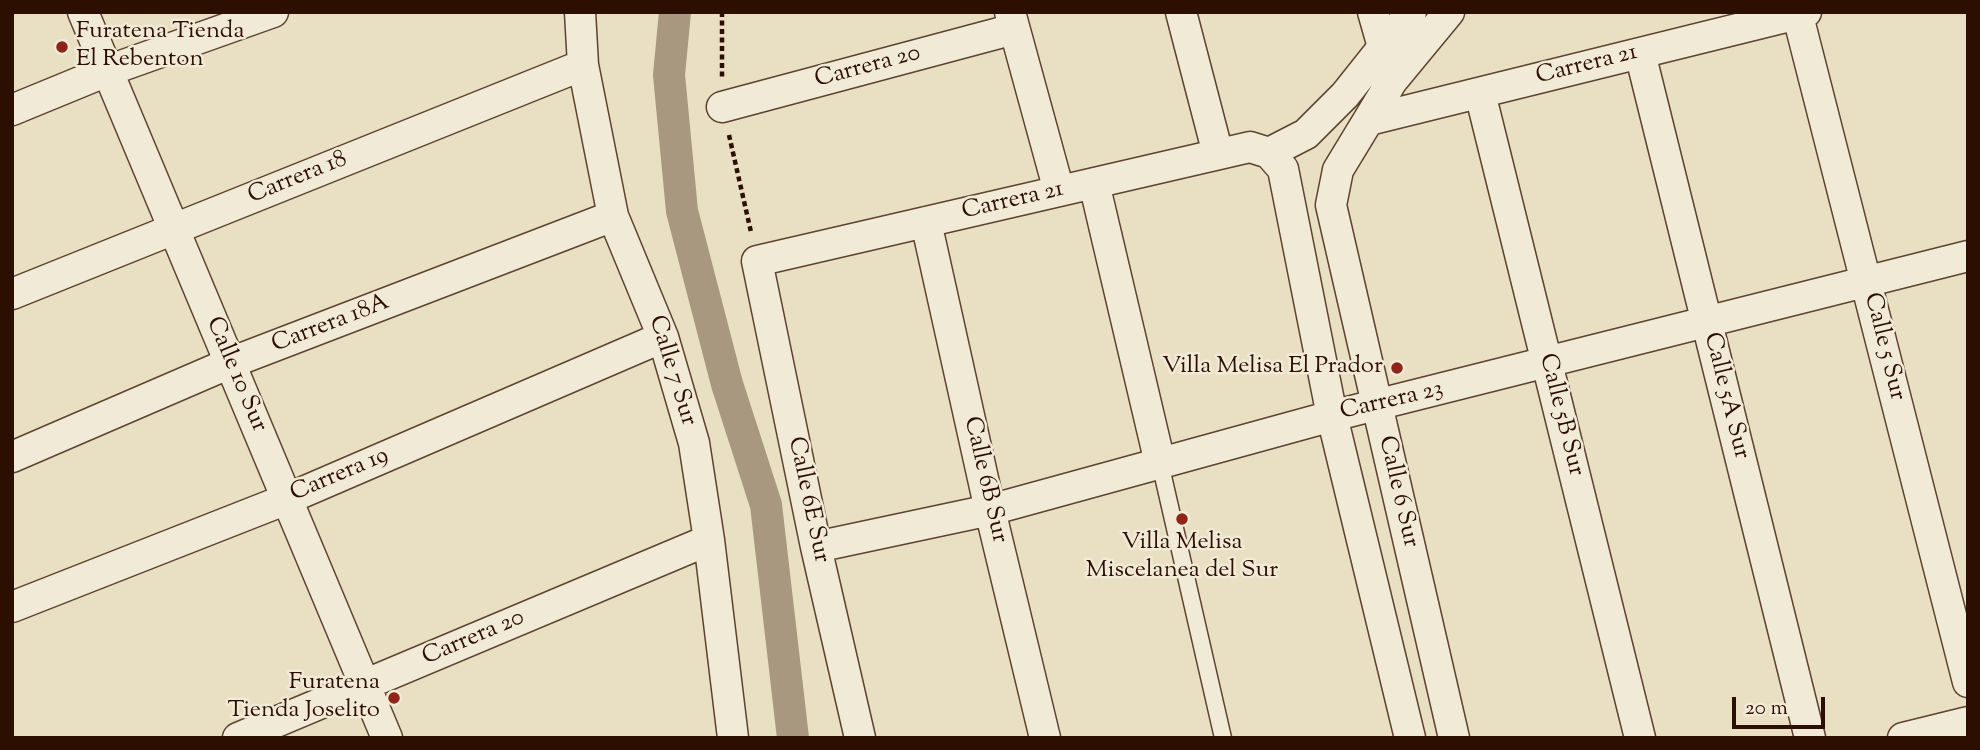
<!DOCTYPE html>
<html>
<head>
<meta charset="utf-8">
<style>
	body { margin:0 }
	#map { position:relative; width:1980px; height:750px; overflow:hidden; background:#e9dfc2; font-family:"Sorts Mill Goudy",serif }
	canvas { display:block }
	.frame { position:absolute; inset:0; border:14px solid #2d0f00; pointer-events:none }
	.scale { position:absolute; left:1732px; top:697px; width:93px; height:32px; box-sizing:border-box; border:4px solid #2d0f00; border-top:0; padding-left:9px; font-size:21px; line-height:24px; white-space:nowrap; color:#2d0f00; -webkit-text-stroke:5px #f1ead7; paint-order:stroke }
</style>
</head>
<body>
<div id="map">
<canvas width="1980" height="750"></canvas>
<div class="frame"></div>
<div class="scale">20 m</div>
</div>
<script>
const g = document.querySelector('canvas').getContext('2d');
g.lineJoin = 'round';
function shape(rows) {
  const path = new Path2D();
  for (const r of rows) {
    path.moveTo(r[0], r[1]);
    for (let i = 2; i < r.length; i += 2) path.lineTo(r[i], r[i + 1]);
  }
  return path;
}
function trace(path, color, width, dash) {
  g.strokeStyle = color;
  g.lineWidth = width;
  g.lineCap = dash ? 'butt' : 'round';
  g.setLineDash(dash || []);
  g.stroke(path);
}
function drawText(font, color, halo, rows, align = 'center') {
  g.font = font + ' "Sorts Mill Goudy",serif';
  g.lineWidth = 5;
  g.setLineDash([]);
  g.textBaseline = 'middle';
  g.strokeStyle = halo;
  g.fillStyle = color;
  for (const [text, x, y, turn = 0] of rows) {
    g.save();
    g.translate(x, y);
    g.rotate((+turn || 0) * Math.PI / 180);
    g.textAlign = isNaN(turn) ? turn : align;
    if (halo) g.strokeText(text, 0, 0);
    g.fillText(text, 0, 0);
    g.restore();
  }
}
const canal = shape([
	[675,12,669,75,682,211,727,384,766,505,793,738]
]);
const path = shape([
	[722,12,722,78],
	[729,135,751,232]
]);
const lane = shape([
	[1160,463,1223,738]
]);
const street = shape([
	[83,12,387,738],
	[580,12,583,65,613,216,663,337,694,443,709,540,733,738],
	[1010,12,1059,191],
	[1181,12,1218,154],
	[1373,12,1383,47],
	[1449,12,1392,81,1338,170,1331,205,1454,738],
	[1797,12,1968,682],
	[1640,53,1810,738],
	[1480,93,1640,738],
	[722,107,1014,29],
	[12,110,107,71,273,12],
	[1369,120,1806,12],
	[1269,153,1283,169,1332,416,1410,738],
	[1269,153,1306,134,1345,95,1411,12],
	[1094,183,1160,463],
	[926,222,990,510,1045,738],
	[12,294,583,65],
	[12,457,230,363,613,216],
	[816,547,990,510,1332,416,1968,256],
	[12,607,287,499,663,337],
	[238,738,709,540],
	[860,738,816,547,757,261,1250,147,1269,153],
	[1903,738,1968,722]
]);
const markers = [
	[62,47,7,"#8f2418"],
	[1397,368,7,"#8f2418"],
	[1182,519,7,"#8f2418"],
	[394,698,7,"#8f2418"]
];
const poiNames = [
	["Furatena Tienda",76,33,"left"],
	["El Rebenton",76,61,"left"],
	["Villa Melisa El Prador",1383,368],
	["Villa Melisa",1182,544,"center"],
	["Miscelanea del Sur",1182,572,"center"],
	["Furatena",380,684],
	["Tienda Joselito",380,712]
];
const streetNames = [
	["Carrera 21",1587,66,-14],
	["Carrera 20",868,68,-15],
	["Carrera 18",298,179,-22],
	["Carrera 21",1013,202,-13],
	["Carrera 18A",331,325,-21],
	["Calle 5 Sur",1883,347,76],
	["Calle 7 Sur",671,371,73],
	["Calle 10 Sur",235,375,67],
	["Calle 5A Sur",1725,396,76],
	["Carrera 23",1392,402,-13],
	["Calle 5B Sur",1560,415,76],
	["Carrera 19",340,476,-23],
	["Calle 6B Sur",984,480,77],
	["Calle 6 Sur",1397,492,77],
	["Calle 6E Sur",807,500,78],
	["Carrera 20",474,639,-23]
];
trace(canal, '#a99880', 32);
trace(lane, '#5c4330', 19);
trace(street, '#5c4330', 33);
trace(path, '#2d0f00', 4.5, [5, 3.5]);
trace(lane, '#f1ead7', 16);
trace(street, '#f1ead7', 30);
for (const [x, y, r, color] of markers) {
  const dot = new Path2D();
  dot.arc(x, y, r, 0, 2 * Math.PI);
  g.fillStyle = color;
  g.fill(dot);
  trace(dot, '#f1ead7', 2.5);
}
drawText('24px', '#2d0f00', '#f1ead7', poiNames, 'right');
drawText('24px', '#2d0f00', '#f1ead7', streetNames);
</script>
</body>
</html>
